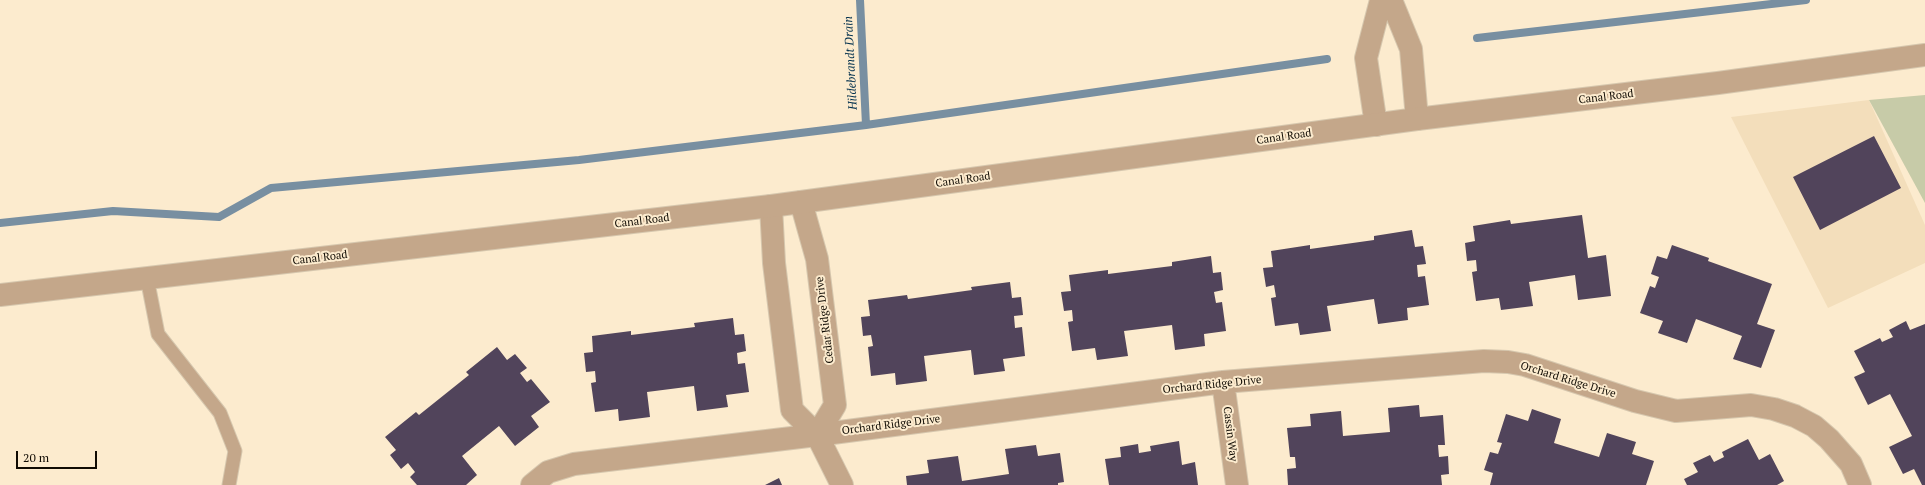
<!DOCTYPE html>
<html>
<head>
<meta charset="utf-8">
<style>
	body { margin:0 }
	#map { position:relative; width:1925px; height:485px; overflow:hidden; background:#fcebce; font-family:"PT Serif",serif }
	canvas { display:block }
	.scale { position:absolute; left:16px; top:451px; width:81px; height:18px; box-sizing:border-box; border:2px solid #100b03; border-top:0; padding-left:5px; font-size:12px; line-height:14px; white-space:nowrap; color:#100b03; -webkit-text-stroke:3px #fcebce; paint-order:stroke }
</style>
</head>
<body>
<div id="map">
<canvas width="1925" height="485"></canvas>
<div class="scale">20 m</div>
</div>
<script>
const g = document.querySelector('canvas').getContext('2d');
g.lineJoin = 'round';
function paint(path, color) {
  g.fillStyle = color;
  g.fill(path, 'evenodd');
}
function shape(rows) {
  const path = new Path2D();
  for (const r of rows) {
    path.moveTo(r[0], r[1]);
    for (let i = 2; i < r.length; i += 2) path.lineTo(r[i], r[i + 1]);
  }
  return path;
}
function trace(path, color, width, dash) {
  g.strokeStyle = color;
  g.lineWidth = width;
  g.lineCap = dash ? 'butt' : 'round';
  g.setLineDash(dash || []);
  g.stroke(path);
}
function drawText(font, color, halo, rows, align = 'center') {
  g.font = font + ' "PT Serif",serif';
  g.lineWidth = 4;
  g.setLineDash([]);
  g.textBaseline = 'middle';
  g.strokeStyle = halo;
  g.fillStyle = color;
  for (const [text, x, y, turn = 0] of rows) {
    g.save();
    g.translate(x, y);
    g.rotate((+turn || 0) * Math.PI / 180);
    g.textAlign = isNaN(turn) ? turn : align;
    if (halo) g.strokeText(text, 0, 0);
    g.fillText(text, 0, 0);
    g.restore();
  }
}
const built = shape([
	[1869,100,1925,225,1925,263,1828,308,1731,117]
]);
const green = shape([
	[1925,95,1925,203,1869,100]
]);
const stream = shape([
	[860,0,866,125],
	[1477,38,1806,0],
	[0,223,113,211,219,217,271,188,579,160,866,125,1327,59]
]);
const building = shape([
	[1874,136,1901,188,1820,230,1793,177],
	[1582,215,1588,258,1606,255,1611,296,1578,300,1575,275,1529,282,1533,306,1501,310,1499,298,1476,301,1472,272,1477,271,1476,260,1467,261,1465,243,1475,241,1473,226,1510,220,1511,224],
	[1412,230,1415,247,1423,246,1426,264,1417,265,1418,277,1425,276,1429,305,1407,308,1408,320,1378,324,1374,299,1327,306,1331,331,1300,335,1298,323,1275,326,1271,298,1276,297,1274,285,1266,287,1263,268,1273,267,1271,251,1310,245,1310,249,1374,240,1374,236],
	[1672,245,1709,258,1708,261,1772,284,1757,324,1775,330,1761,368,1733,359,1742,336,1696,319,1687,343,1658,333,1663,321,1640,313,1650,286,1655,288,1659,277,1651,274,1657,256,1667,259],
	[1211,256,1213,273,1221,272,1223,290,1214,292,1216,303,1222,302,1226,331,1204,334,1205,346,1175,350,1172,325,1124,331,1128,356,1097,360,1095,348,1072,351,1068,322,1073,321,1072,310,1064,311,1061,292,1071,291,1069,275,1108,270,1108,274,1172,266,1172,262],
	[1010,282,1012,298,1021,297,1023,315,1014,316,1015,328,1022,327,1025,356,1003,359,1005,371,974,375,971,350,924,356,927,381,896,385,895,373,871,376,868,347,873,346,871,335,863,336,861,317,870,316,868,300,907,295,908,299,972,290,971,287],
	[733,318,735,335,744,334,746,351,737,353,738,364,745,363,749,392,726,395,728,407,697,411,694,386,647,392,650,417,619,421,618,409,595,412,591,383,596,382,595,371,586,372,584,353,593,352,592,336,631,331,631,335,695,327,694,323],
	[1906,321,1910,330,1925,324,1925,485,1922,485,1914,469,1903,474,1889,447,1912,436,1890,394,1868,405,1854,377,1865,372,1854,351,1880,338,1882,342,1893,337,1889,330],
	[497,347,507,360,515,354,527,368,520,373,527,382,531,379,550,402,531,416,539,427,515,446,499,426,462,456,477,475,466,485,417,485,410,477,415,472,408,463,401,469,390,455,396,450,385,437,416,412,419,415,469,375,466,372],
	[1419,405,1420,417,1443,415,1445,445,1438,445,1439,457,1448,456,1449,474,1441,475,1442,485,1288,485,1287,469,1296,468,1295,457,1290,457,1287,428,1311,426,1310,414,1341,411,1343,436,1390,432,1388,408],
	[1532,409,1561,419,1554,443,1599,457,1607,433,1636,442,1632,454,1654,461,1646,485,1490,485,1493,473,1484,470,1490,452,1498,454,1502,443,1497,442,1506,414,1528,421],
	[1748,439,1759,460,1770,454,1784,481,1777,485,1687,485,1684,479,1698,472,1693,463,1710,455,1714,462,1724,457,1722,452],
	[1179,441,1182,465,1195,462,1198,485,1109,485,1105,459,1121,457,1120,447,1138,444,1139,453,1151,451,1150,446],
	[1036,445,1038,456,1060,453,1064,482,1058,483,1058,485,907,485,906,476,929,473,927,460,958,456,962,481,1009,474,1005,449],
	[779,478,782,485,765,485]
]);
const service = shape([
	[147,278,158,334,220,413,235,451,229,485]
]);
const minor = shape([
	[1391,0,1411,49,1417,119],
	[1376,125,1366,58,1381,0],
	[771,206,774,263,792,410,817,435,835,405,817,259,801,202],
	[1223,382,1237,485],
	[817,435,842,485],
	[532,485,548,472,574,464,817,435,1223,382,1484,361,1508,362,1525,365,1635,401,1676,411,1751,405,1774,409,1795,416,1814,426,1829,439,1851,464,1860,485]
]);
const tertiary = shape([
	[0,295,771,206,1417,119,1718,83,1925,55]
]);
const streetNames = [
	["Canal Road",1606,97,-7],
	["Canal Road",1284,137,-8],
	["Canal Road",963,180,-8],
	["Canal Road",642,221,-7],
	["Canal Road",320,258,-7],
	["Cedar Ridge Drive",825,320,-97],
	["Orchard Ridge Drive",1568,380,17],
	["Orchard Ridge Drive",1212,385,-6],
	["Orchard Ridge Drive",891,425,-7],
	["Cassin Way",1230,434,83]
];
const waterNames = [
	["Hildebrandt Drain",851,63,-93]
];
paint(built, '#f3debb');
paint(green, '#c7cba8');
trace(stream, '#788fa1', 8);
paint(building, '#51445b');
trace(service, '#d6c7ae', 15);
trace(minor, '#d6c7ae', 24);
trace(tertiary, '#d6c7ae', 24);
trace(service, '#c4a78a', 13);
trace(minor, '#c4a78a', 22);
trace(tertiary, '#c4a78a', 22);
drawText('11px', '#100b03', '#fcebce', streetNames);
drawText('italic 12px', '#02304d', '#fcebce', waterNames);
</script>
</body>
</html>
